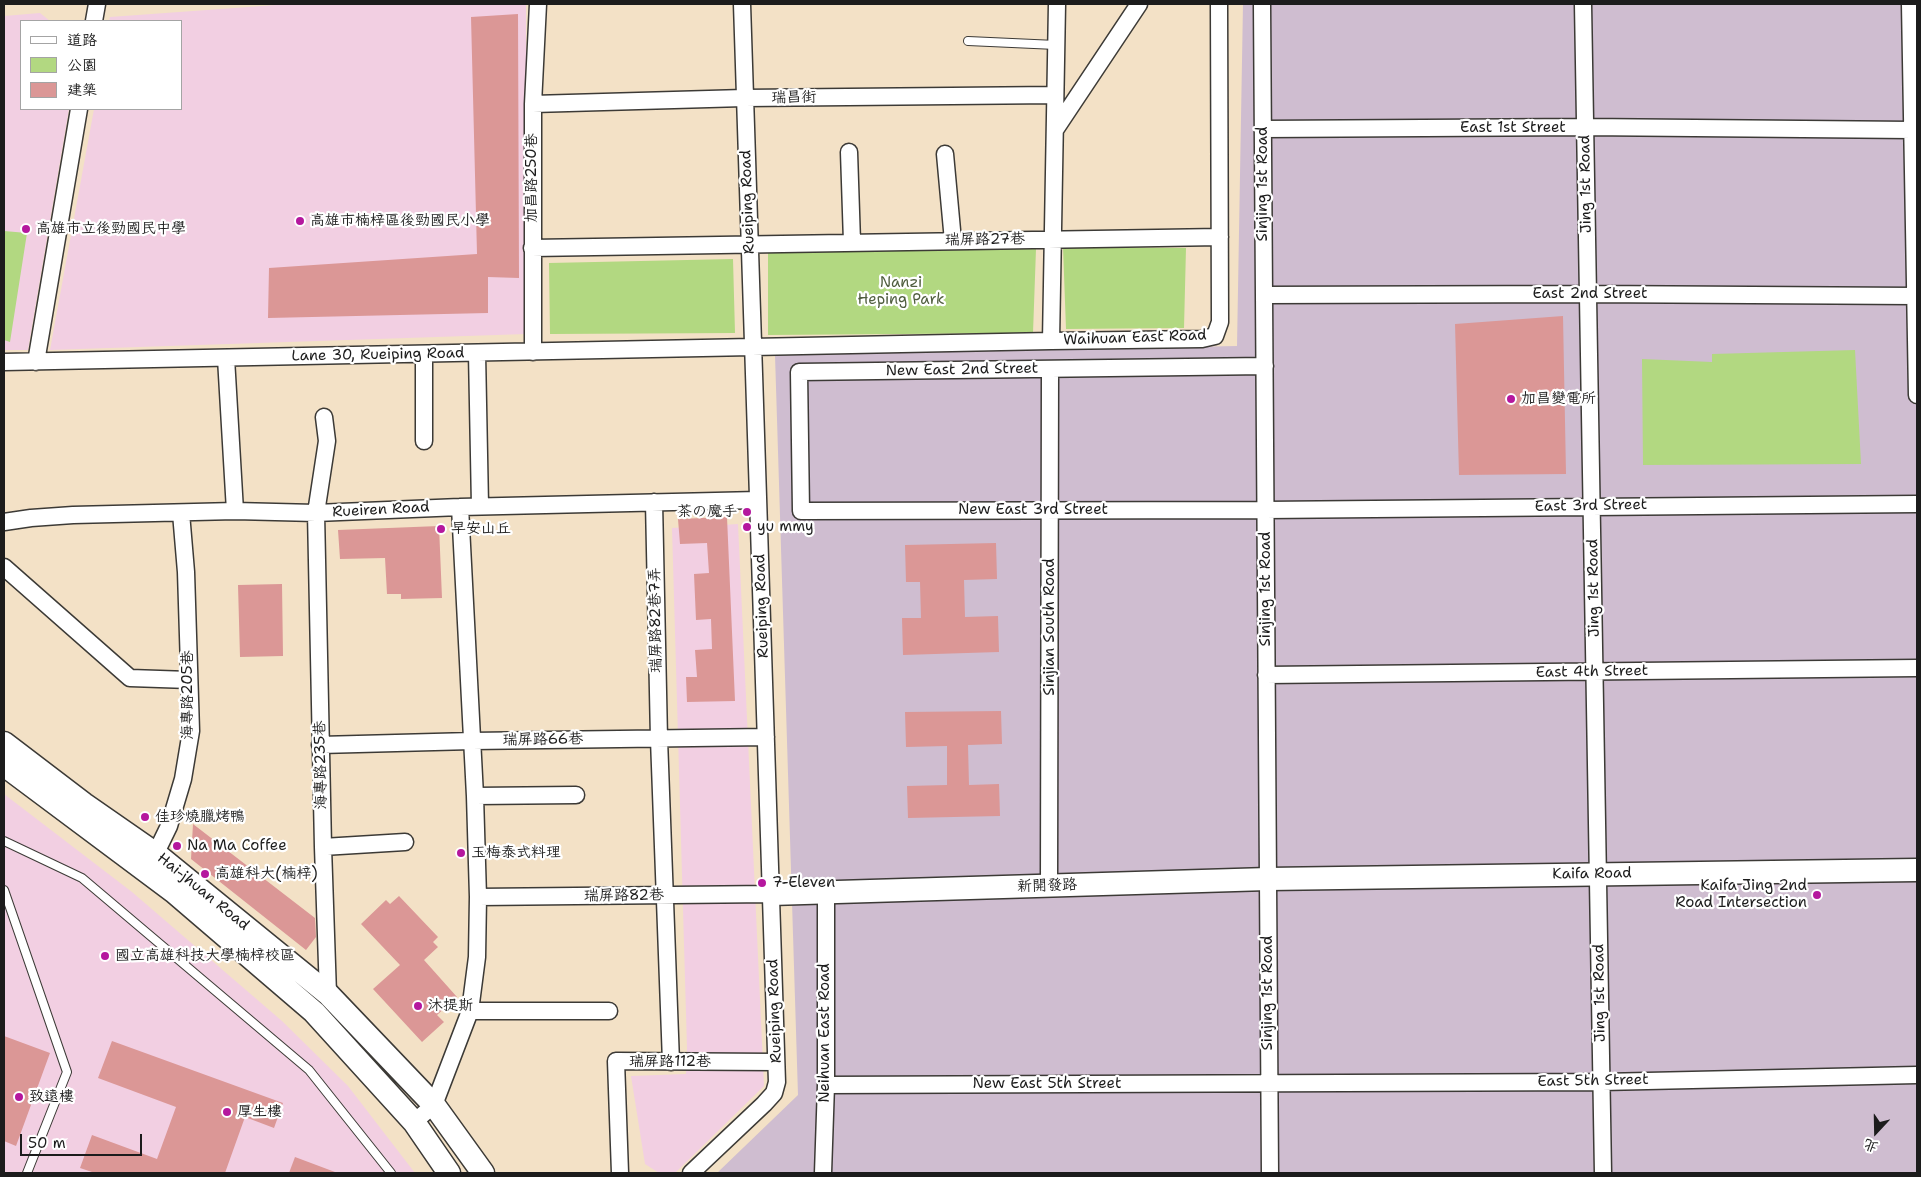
<!DOCTYPE html>
<html>
<head>
<meta charset="utf-8">
<style>
	body { margin:0 }
	#map { position:relative; width:1921px; height:1177px; overflow:hidden; background:#f3e1c6; font-family:"Shantell Sans","LXGW WenKai TC",sans-serif }
	canvas { display:block }
	.frame { position:absolute; inset:0; border:5px solid #1c1c1c; pointer-events:none }
	.legend { position:absolute; left:20px; top:20px; width:162px; height:90px; box-sizing:border-box; background:#fff; border:1px solid #a4a4a4; margin:0; padding:6px 9px; list-style:none; font-size:15px; color:#1c1c1c }
	.legend li { display:flex; align-items:center; gap:10px; height:25px }
	.legend b { width:25px; border:1px solid #a4a4a4 }
	.north { position:absolute; left:1851px; top:1107px; width:50px; height:50px; -webkit-text-stroke:4px #fff; paint-order:stroke; rotate:201deg; font-size:14px; font-weight:700; line-height:20px; text-align:center; color:#1c1c1c }
	.north::after { content:''; display:block; margin:auto; width:18px; height:22px; background:#1c1c1c; clip-path:polygon(50% 0,100% 100%,50% 72%,0 100%) }
	.scale { position:absolute; left:20px; top:1134px; width:122px; height:22px; box-sizing:border-box; border:2px solid #1c1c1c; border-top:0; padding-left:6px; font-size:15px; line-height:18px; white-space:nowrap; color:#1c1c1c; -webkit-text-stroke:4px #fff; paint-order:stroke }
</style>
</head>
<body>
<div id="map">
<canvas width="1921" height="1177"></canvas>
<div class="frame"></div>
<ul class="legend">
<li><b style="height:6px;background:#fff"></b>道路</li>
<li><b style="height:14px;background:#b2d881"></b>公園</li>
<li><b style="height:14px;background:#db9796"></b>建築</li>
</ul>
<div class="north">北</div>
<div class="scale">50 m</div>
</div>
<script>
const g = document.querySelector('canvas').getContext('2d');
g.lineJoin = 'round';
function paint(path, color) {
  g.fillStyle = color;
  g.fill(path, 'evenodd');
}
function shape(rows) {
  const path = new Path2D();
  for (const r of rows) {
    path.moveTo(r[0], r[1]);
    for (let i = 2; i < r.length; i += 2) path.lineTo(r[i], r[i + 1]);
  }
  return path;
}
function trace(path, color, width, dash) {
  g.strokeStyle = color;
  g.lineWidth = width;
  g.lineCap = dash ? 'butt' : 'round';
  g.setLineDash(dash || []);
  g.stroke(path);
}
function drawText(font, color, halo, rows, align = 'center') {
  g.font = font + ' "Shantell Sans","LXGW WenKai TC","Klee One",sans-serif';
  g.lineWidth = 4.5;
  g.setLineDash([]);
  g.textBaseline = 'middle';
  g.strokeStyle = halo;
  g.fillStyle = color;
  for (const [text, x, y, turn = 0] of rows) {
    g.save();
    g.translate(x, y);
    g.rotate((+turn || 0) * Math.PI / 180);
    g.textAlign = isNaN(turn) ? turn : align;
    if (halo) g.strokeText(text, 0, 0);
    g.fillText(text, 0, 0);
    g.restore();
  }
}
const built = shape([
	[290,4,526,4,526,334,50,350,94,109,181,109,181,21,109,21,110,17],
	[40,13,50,21,21,21,21,109,69,109,28,350,4,350,4,16],
	[738,524,764,1086,675,1173,659,1173,645,1164,631,1076,686,1074,687,1048,672,528],
	[4,794,132,892,282,1021,348,1086,415,1173,4,1173]
]);
const industrial = shape([
	[1243,4,1917,4,1917,1173,717,1173,798,1095,775,355,1237,346]
]);
const green = shape([
	[4,231,27,233,10,342,4,340],
	[1063,247,1186,248,1184,328,1066,329],
	[768,249,1036,249,1033,333,768,335],
	[733,259,735,333,550,334,549,263],
	[1855,350,1861,464,1643,465,1642,359,1712,362,1712,354]
]);
const building = shape([
	[518,14,519,278,488,277,488,313,268,318,269,268,477,254,471,17],
	[1563,316,1566,474,1459,475,1455,324],
	[727,517,735,701,687,702,686,677,697,677,695,650,712,649,711,619,696,620,694,574,709,573,707,543,680,544,678,519],
	[439,526,442,598,401,599,401,594,387,594,385,558,340,559,338,530],
	[996,543,997,579,964,580,965,617,998,616,999,652,903,655,902,618,921,618,920,582,906,582,905,545],
	[282,584,283,656,240,657,238,585],
	[1001,711,1002,744,968,745,969,785,999,784,1000,816,908,818,907,786,947,785,947,746,906,747,905,712],
	[193,824,315,918,316,937,306,950,191,859],
	[399,896,438,937,433,942,438,947,424,960,457,997,437,1015,444,1022,422,1042,373,989,400,965,361,924,386,900,390,904],
	[4,1036,50,1053,16,1146,4,1141],
	[112,1041,283,1103,274,1128,245,1117,225,1173,95,1173,80,1168,92,1135,157,1159,176,1107,98,1078],
	[295,1157,335,1172,335,1173,289,1173]
]);
const lane = shape([
	[968,41,1056,45],
	[4,841,82,878,309,1070,391,1173],
	[4,890,67,1072,27,1173]
]);
const street = shape([
	[1262,4,1270,1173],
	[1583,4,1603,1173],
	[1910,4,1917,395],
	[94,21,97,4],
	[533,104,744,98,1055,95],
	[1263,129,1585,127,1912,130],
	[1055,130,1139,4],
	[849,152,852,242],
	[945,154,953,241],
	[532,248,1220,237],
	[1264,295,1588,294,1915,296],
	[1051,341,1057,4],
	[533,352,533,104,538,4],
	[477,353,480,506],
	[424,354,424,441],
	[226,358,235,511],
	[4,362,1051,341,1202,339,1215,336,1220,322,1219,4],
	[36,362,79,109],
	[1265,366,799,372,801,511,1265,510,1917,504],
	[324,417,327,441,316,513,323,847,328,994],
	[654,502,659,739,671,1062],
	[4,522,31,518,73,515,235,511,316,513,460,507,758,500],
	[4,567,130,678,189,680],
	[1266,675,1917,668],
	[320,745,472,741,766,737],
	[475,796,576,795],
	[323,847,405,842],
	[151,863,169,826,183,779,191,731,186,572,181,513],
	[1049,885,1050,369],
	[478,897,771,894],
	[470,1011,609,1011],
	[826,1085,1602,1082,1917,1075],
	[414,1122,434,1105,470,1011,477,957,478,897,475,796,460,507],
	[620,1173,616,1061,776,1062],
	[691,1173,764,1104,774,1093,777,1082,742,4],
	[823,1173,826,1085,826,893]
]);
const secondary = shape([
	[4,743,84,804,156,854,328,994,434,1105,483,1173],
	[4,765,174,892,314,1012,414,1122,449,1173],
	[771,894,1268,879,1917,870]
]);
const markers = [
	[300,221,5,"#b5179e"],
	[26,229,5,"#b5179e"],
	[1511,399,5,"#b5179e"],
	[747,512,5,"#b5179e"],
	[747,527,5,"#b5179e"],
	[441,529,5,"#b5179e"],
	[145,817,5,"#b5179e"],
	[177,846,5,"#b5179e"],
	[461,853,5,"#b5179e"],
	[205,874,5,"#b5179e"],
	[762,883,5,"#b5179e"],
	[1817,895,5,"#b5179e"],
	[105,956,5,"#b5179e"],
	[418,1006,5,"#b5179e"],
	[19,1097,5,"#b5179e"],
	[227,1112,5,"#b5179e"]
];
const streetNames = [
	["瑞昌街",794,98,-1],
	["East 1st Street",1513,128],
	["加昌路250巷",532,178,-90],
	["Sinjing 1st Road",1263,184,-90],
	["Jing 1st Road",1586,184,-91],
	["Rueiping Road",748,202,-92],
	["瑞屏路27巷",985,240,-1],
	["East 2nd Street",1590,294],
	["Waihuan East Road",1135,338,-2],
	["Lane 30, Rueiping Road",378,355,-1],
	["New East 2nd Street",962,370,-1],
	["East 3rd Street",1591,506,-1],
	["Rueiren Road",381,510,-3],
	["New East 3rd Street",1033,510],
	["Jing 1st Road",1594,588,-91],
	["Sinjing 1st Road",1266,589,-90],
	["Rueiping Road",762,606,-92],
	["瑞屏路82巷7弄",656,620,-91],
	["Sinjian South Road",1050,627,-90],
	["East 4th Street",1592,672,-1],
	["海專路205巷",188,695,-90],
	["瑞屏路66巷",543,740,-1],
	["海專路235巷",321,765,-91],
	["Kaifa Road",1592,874,-1],
	["新開發路",1047,886,-2],
	["Hai-jhuan Road",203,892,39],
	["瑞屏路82巷",624,896,-1],
	["Sinjing 1st Road",1268,993,-90],
	["Jing 1st Road",1600,993,-91],
	["Rueiping Road",775,1011,-92],
	["Neihuan East Road",825,1033,-90],
	["瑞屏路112巷",670,1062],
	["East 5th Street",1593,1081,-1],
	["New East 5th Street",1047,1084]
];
const poiNames = [
	["高雄市楠梓區後勁國民小學",310,221],
	["高雄市立後勁國民中學",36,229],
	["加昌變電所",1521,399],
	["茶の魔手",737,512,"right"],
	["yu mmy",757,527],
	["早安山丘",451,529],
	["佳珍燒臘烤鴨",155,817],
	["Na Ma Coffee",187,846],
	["玉梅泰式料理",471,853],
	["高雄科大(楠梓)",215,874],
	["7-Eleven",772,883],
	["Kaifa Jing 2nd",1807,886,"right"],
	["Road Intersection",1807,903,"right"],
	["國立高雄科技大學楠梓校區",115,956],
	["沐提斯",428,1006],
	["致遠樓",29,1097],
	["厚生樓",237,1112]
];
const parkNames = [
	["Nanzi",901,283],
	["Heping Park",901,300]
];
paint(built, '#f2cfe2');
paint(industrial, '#cfbdd0');
paint(green, '#b2d881');
paint(building, '#db9796');
trace(lane, '#3c3a36', 10);
trace(street, '#3c3a36', 19);
trace(secondary, '#3c3a36', 25);
trace(lane, '#fff', 8);
trace(street, '#fff', 16);
trace(secondary, '#fff', 22);
for (const [x, y, r, color] of markers) {
  const dot = new Path2D();
  dot.arc(x, y, r, 0, 2 * Math.PI);
  g.fillStyle = color;
  g.fill(dot);
  trace(dot, '#fff', 2);
}
drawText('15px', '#1c1c1c', '#fff', streetNames);
drawText('15px', '#1c1c1c', '#fff', poiNames, 'left');
drawText('15px', '#505e3f', '#fff', parkNames);
</script>
</body>
</html>
